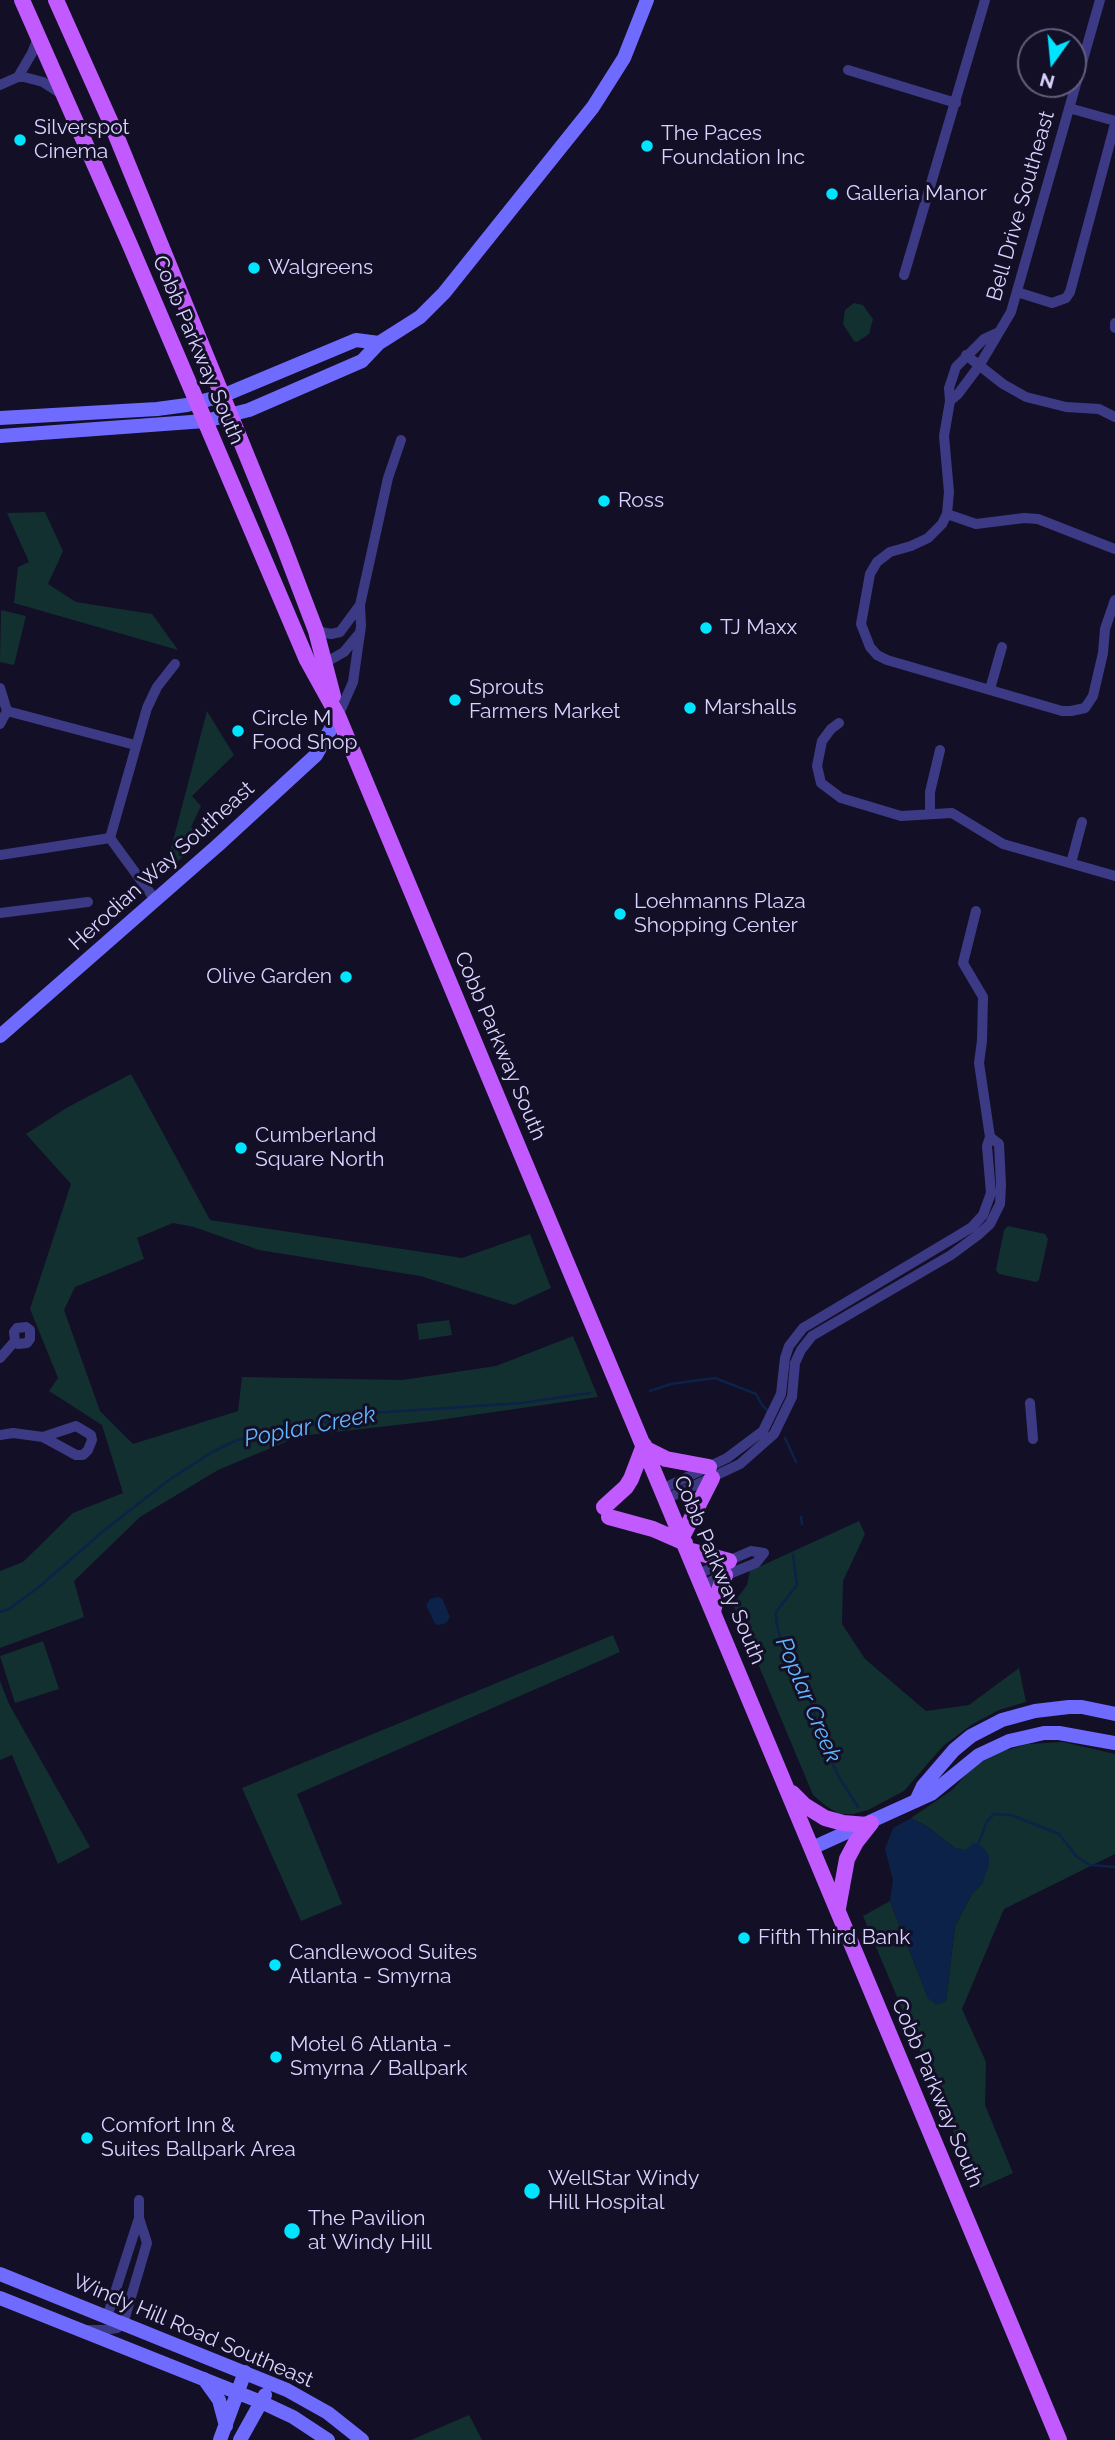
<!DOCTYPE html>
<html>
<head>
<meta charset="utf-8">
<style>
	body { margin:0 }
	#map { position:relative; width:1115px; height:2440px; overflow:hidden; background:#130f26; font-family:Raleway,sans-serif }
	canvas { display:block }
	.north { position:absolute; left:1017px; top:28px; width:70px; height:70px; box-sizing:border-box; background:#130f26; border:2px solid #625e7d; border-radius:50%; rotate:195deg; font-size:19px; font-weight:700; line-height:28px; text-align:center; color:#d9d4ff }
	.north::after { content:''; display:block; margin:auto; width:24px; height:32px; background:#00e5ff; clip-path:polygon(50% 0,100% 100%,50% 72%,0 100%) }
</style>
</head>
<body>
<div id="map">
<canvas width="1115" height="2440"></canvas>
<div class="north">N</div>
</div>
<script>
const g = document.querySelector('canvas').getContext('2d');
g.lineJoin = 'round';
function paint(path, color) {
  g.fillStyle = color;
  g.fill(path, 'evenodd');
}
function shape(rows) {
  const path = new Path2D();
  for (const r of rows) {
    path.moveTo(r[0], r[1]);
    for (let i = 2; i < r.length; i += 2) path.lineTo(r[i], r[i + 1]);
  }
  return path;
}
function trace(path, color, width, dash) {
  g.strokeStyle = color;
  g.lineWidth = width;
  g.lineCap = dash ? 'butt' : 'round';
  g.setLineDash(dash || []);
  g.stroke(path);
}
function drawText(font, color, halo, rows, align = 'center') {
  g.font = font + ' Raleway,sans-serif';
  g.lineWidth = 6;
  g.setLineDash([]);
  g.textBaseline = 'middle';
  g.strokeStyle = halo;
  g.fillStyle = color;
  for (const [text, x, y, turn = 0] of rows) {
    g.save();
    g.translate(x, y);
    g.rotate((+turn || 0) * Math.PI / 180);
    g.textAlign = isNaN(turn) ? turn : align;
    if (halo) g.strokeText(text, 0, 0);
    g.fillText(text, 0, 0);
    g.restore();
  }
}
const green = shape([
	[854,303,863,305,873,319,869,334,857,342,854,341,843,324,845,310],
	[45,512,63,551,48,584,76,602,152,614,178,650,14,603,18,567,29,562,7,513],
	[1,610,26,616,14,665,0,662],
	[207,711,234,755,192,796,201,806,191,827,203,839,175,864,169,856],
	[131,1074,210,1220,462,1258,530,1234,551,1288,514,1305,420,1276,259,1250,194,1227,173,1223,137,1238,144,1259,75,1287,64,1310,100,1411,133,1444,238,1411,242,1377,402,1380,496,1366,573,1336,598,1397,432,1421,300,1436,218,1470,140,1517,74,1581,84,1617,0,1648,0,1571,23,1562,73,1513,123,1493,102,1425,49,1391,58,1378,30,1309,71,1184,26,1134,68,1107],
	[1008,1226,1045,1234,1048,1239,1039,1280,1036,1282,999,1274,996,1270,1004,1230],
	[449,1320,452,1335,419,1340,417,1324],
	[859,1521,865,1534,843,1581,842,1624,865,1659,926,1711,969,1705,1019,1668,1026,1702,999,1710,971,1725,943,1746,904,1791,868,1810,853,1814,839,1814,826,1806,813,1795,733,1604,747,1585,750,1571],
	[613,1635,620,1652,297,1794,342,1904,301,1921,242,1788],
	[43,1641,59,1689,15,1703,0,1656],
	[0,1681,9,1704,90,1847,58,1864,12,1755,0,1760],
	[1063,1742,1115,1754,1115,1854,1004,1909,962,2009,986,2062,985,2105,1013,2173,980,2188,971,2173,863,1916,890,1901,928,1998,946,2001,955,1926,972,1894,983,1883,965,1850,955,1848,928,1827,911,1818,952,1790,972,1768,994,1754,1028,1744],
	[469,2415,482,2440,411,2440]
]);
const water = shape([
	[437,1597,442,1598,450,1617,446,1623,439,1625,435,1624,426,1605,430,1599],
	[911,1818,928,1827,955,1848,965,1850,973,1843,982,1846,989,1855,989,1864,983,1883,972,1894,955,1926,946,2001,936,2005,928,1998,890,1901,893,1880,885,1849,893,1828]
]);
const stream = shape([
	[650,1391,671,1384,715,1378,756,1394,762,1405,770,1413],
	[785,1438,796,1462],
	[801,1517,802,1524],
	[793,1554,797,1585,776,1612,777,1625,784,1652,810,1700,827,1752,839,1777,858,1807],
	[0,1612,9,1609,39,1587,101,1533,166,1482,212,1452,237,1440,372,1413,522,1403,590,1393],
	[977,1847,987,1821,994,1814,1011,1815,1059,1834,1077,1857,1090,1865,1115,1867]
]);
const street = shape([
	[1100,0,1011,312,979,366,958,394,950,401,944,436,949,492,947,514,942,524,928,538,911,546,890,552,877,562,870,574,861,624,870,647,877,655,887,660,1062,711,1071,711,1085,708,1093,696,1103,653,1105,629,1115,600],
	[848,70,956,103],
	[18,77,32,53,38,38],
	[0,85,18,77,24,77,43,82,60,93],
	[1069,108,1115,121],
	[904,275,985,0],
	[1017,292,1052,303,1066,298,1070,292,1115,124],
	[1115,323,1115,328],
	[966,355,1003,384,1026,397,1066,407,1099,409,1115,417],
	[950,401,949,388,956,367,984,339,999,332],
	[947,514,976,524,1024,518,1038,519,1115,549],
	[316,631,331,634,340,632,360,605],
	[321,662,330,660,344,652,358,635],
	[0,688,7,711],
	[990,689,1002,647],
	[7,711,135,745],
	[338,716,353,682,361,626,360,605,388,478,401,440],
	[839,723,831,729,822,741,817,766,821,783,841,798,901,816,952,813,1003,844,1115,876],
	[0,724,7,711],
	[930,814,930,792,940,750],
	[110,838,147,708,157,687,175,664],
	[110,838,156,901],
	[0,855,110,838],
	[1071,863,1082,822],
	[0,913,88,902],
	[0,1358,15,1341,14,1332,17,1328,26,1327,30,1330,30,1339,27,1343,18,1344,15,1341],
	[1030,1403,1033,1439],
	[0,1435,13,1433,43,1437,76,1455,83,1455,88,1450,92,1440,91,1435,76,1426,43,1437],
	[662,1489,727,1458,763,1431,781,1394,785,1358,789,1346,803,1328,959,1235,972,1227,983,1215,991,1193,987,1146,990,1137,979,1063,982,1041,983,997,963,963,976,911],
	[666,1499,740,1464,774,1434,792,1397,795,1363,801,1350,812,1336,951,1255,978,1235,990,1224,1000,1204,1001,1185,999,1144,990,1137],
	[698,1574,751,1551,764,1553],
	[702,1585,756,1563,764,1553],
	[107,2317,139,2218],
	[88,2330,104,2330,117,2328,123,2324,147,2243,139,2218,139,2200]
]);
const secondary = shape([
	[0,418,157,409,187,405,222,396,356,340,379,343],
	[0,436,205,421,249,410,362,361,379,343,420,317,444,293,593,107,624,58,647,0],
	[0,1036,217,846,316,755,338,716],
	[916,1801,923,1786,954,1750,971,1736,1002,1720,1035,1711,1069,1707,1082,1707,1115,1714],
	[812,1848,931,1794,979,1755,1009,1741,1044,1733,1059,1733,1115,1743],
	[0,2274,287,2390,328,2413,362,2440],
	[0,2298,261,2402,293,2417,328,2440],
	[204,2379,219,2400,226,2426],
	[220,2440,245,2372],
	[240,2440,265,2395]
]);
const primary = shape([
	[22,0,130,245,307,660,338,716,1059,2440],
	[56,0,111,123,282,542,316,631,333,696],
	[646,1449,666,1459,709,1467],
	[604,1507,626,1487,631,1479,644,1445],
	[609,1517,653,1529,685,1543],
	[682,1537,712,1478],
	[688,1550,729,1561],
	[713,1612,716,1598,725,1575],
	[792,1793,804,1805,825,1818,843,1823,867,1825],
	[838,1908,847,1859,856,1842,871,1823]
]);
const markers = [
	[20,140,7,"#00e5ff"],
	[647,146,7,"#00e5ff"],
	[832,194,7,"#00e5ff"],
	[254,268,7,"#00e5ff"],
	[604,501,7,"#00e5ff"],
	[706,628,7,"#00e5ff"],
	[455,700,7,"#00e5ff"],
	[690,708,7,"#00e5ff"],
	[238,731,7,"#00e5ff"],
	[620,914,7,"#00e5ff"],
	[346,977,7,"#00e5ff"],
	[241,1148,7,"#00e5ff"],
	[744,1938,7,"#00e5ff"],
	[275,1965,7,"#00e5ff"],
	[276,2057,7,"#00e5ff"],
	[87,2138,7,"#00e5ff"],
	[532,2191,9,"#00e5ff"],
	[292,2231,9,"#00e5ff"]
];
const poiNames = [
	["Silverspot",34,128],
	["Cinema",34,152],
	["The Paces",661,134],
	["Foundation Inc",661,158],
	["Galleria Manor",846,194],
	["Walgreens",268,268],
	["Ross",618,501],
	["TJ Maxx",720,628],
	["Sprouts",469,688],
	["Farmers Market",469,712],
	["Marshalls",704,708],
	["Circle M",252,719],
	["Food Shop",252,743],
	["Loehmanns Plaza",634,902],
	["Shopping Center",634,926],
	["Olive Garden",332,977,"right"],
	["Cumberland",255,1136],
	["Square North",255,1160],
	["Fifth Third Bank",758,1938],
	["Candlewood Suites",289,1953],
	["Atlanta - Smyrna",289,1977],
	["Motel 6 Atlanta -",290,2045],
	["Smyrna / Ballpark",290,2069],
	["Comfort Inn &",101,2126],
	["Suites Ballpark Area",101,2150],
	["WellStar Windy",548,2179],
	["Hill Hospital",548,2203],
	["The Pavilion",308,2219],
	["at Windy Hill",308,2243]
];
const streetNames = [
	["Bell Drive Southeast",1021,206,-74],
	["Cobb Parkway South",198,350,67],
	["Herodian Way Southeast",162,866,-42],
	["Cobb Parkway South",500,1046,67],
	["Cobb Parkway South",719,1570,67],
	["Cobb Parkway South",937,2093,67],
	["Windy Hill Road Southeast",193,2331,23]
];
const waterNames = [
	["Poplar Creek",310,1427,-11],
	["Poplar Creek",808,1700,67]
];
paint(green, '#12302f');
paint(water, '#0c2248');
trace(stream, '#0c2248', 2.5);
trace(street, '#3d3a85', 10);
trace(secondary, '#6f6bff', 14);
trace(primary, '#c25bff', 16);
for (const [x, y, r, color] of markers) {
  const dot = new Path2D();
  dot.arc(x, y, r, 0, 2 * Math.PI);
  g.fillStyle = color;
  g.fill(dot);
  trace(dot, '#130f26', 2.5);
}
drawText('21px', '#d9d4ff', '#130f26', poiNames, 'left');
drawText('21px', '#d9d4ff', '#130f26', streetNames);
drawText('italic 23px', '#62b6ff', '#130f26', waterNames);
</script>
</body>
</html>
